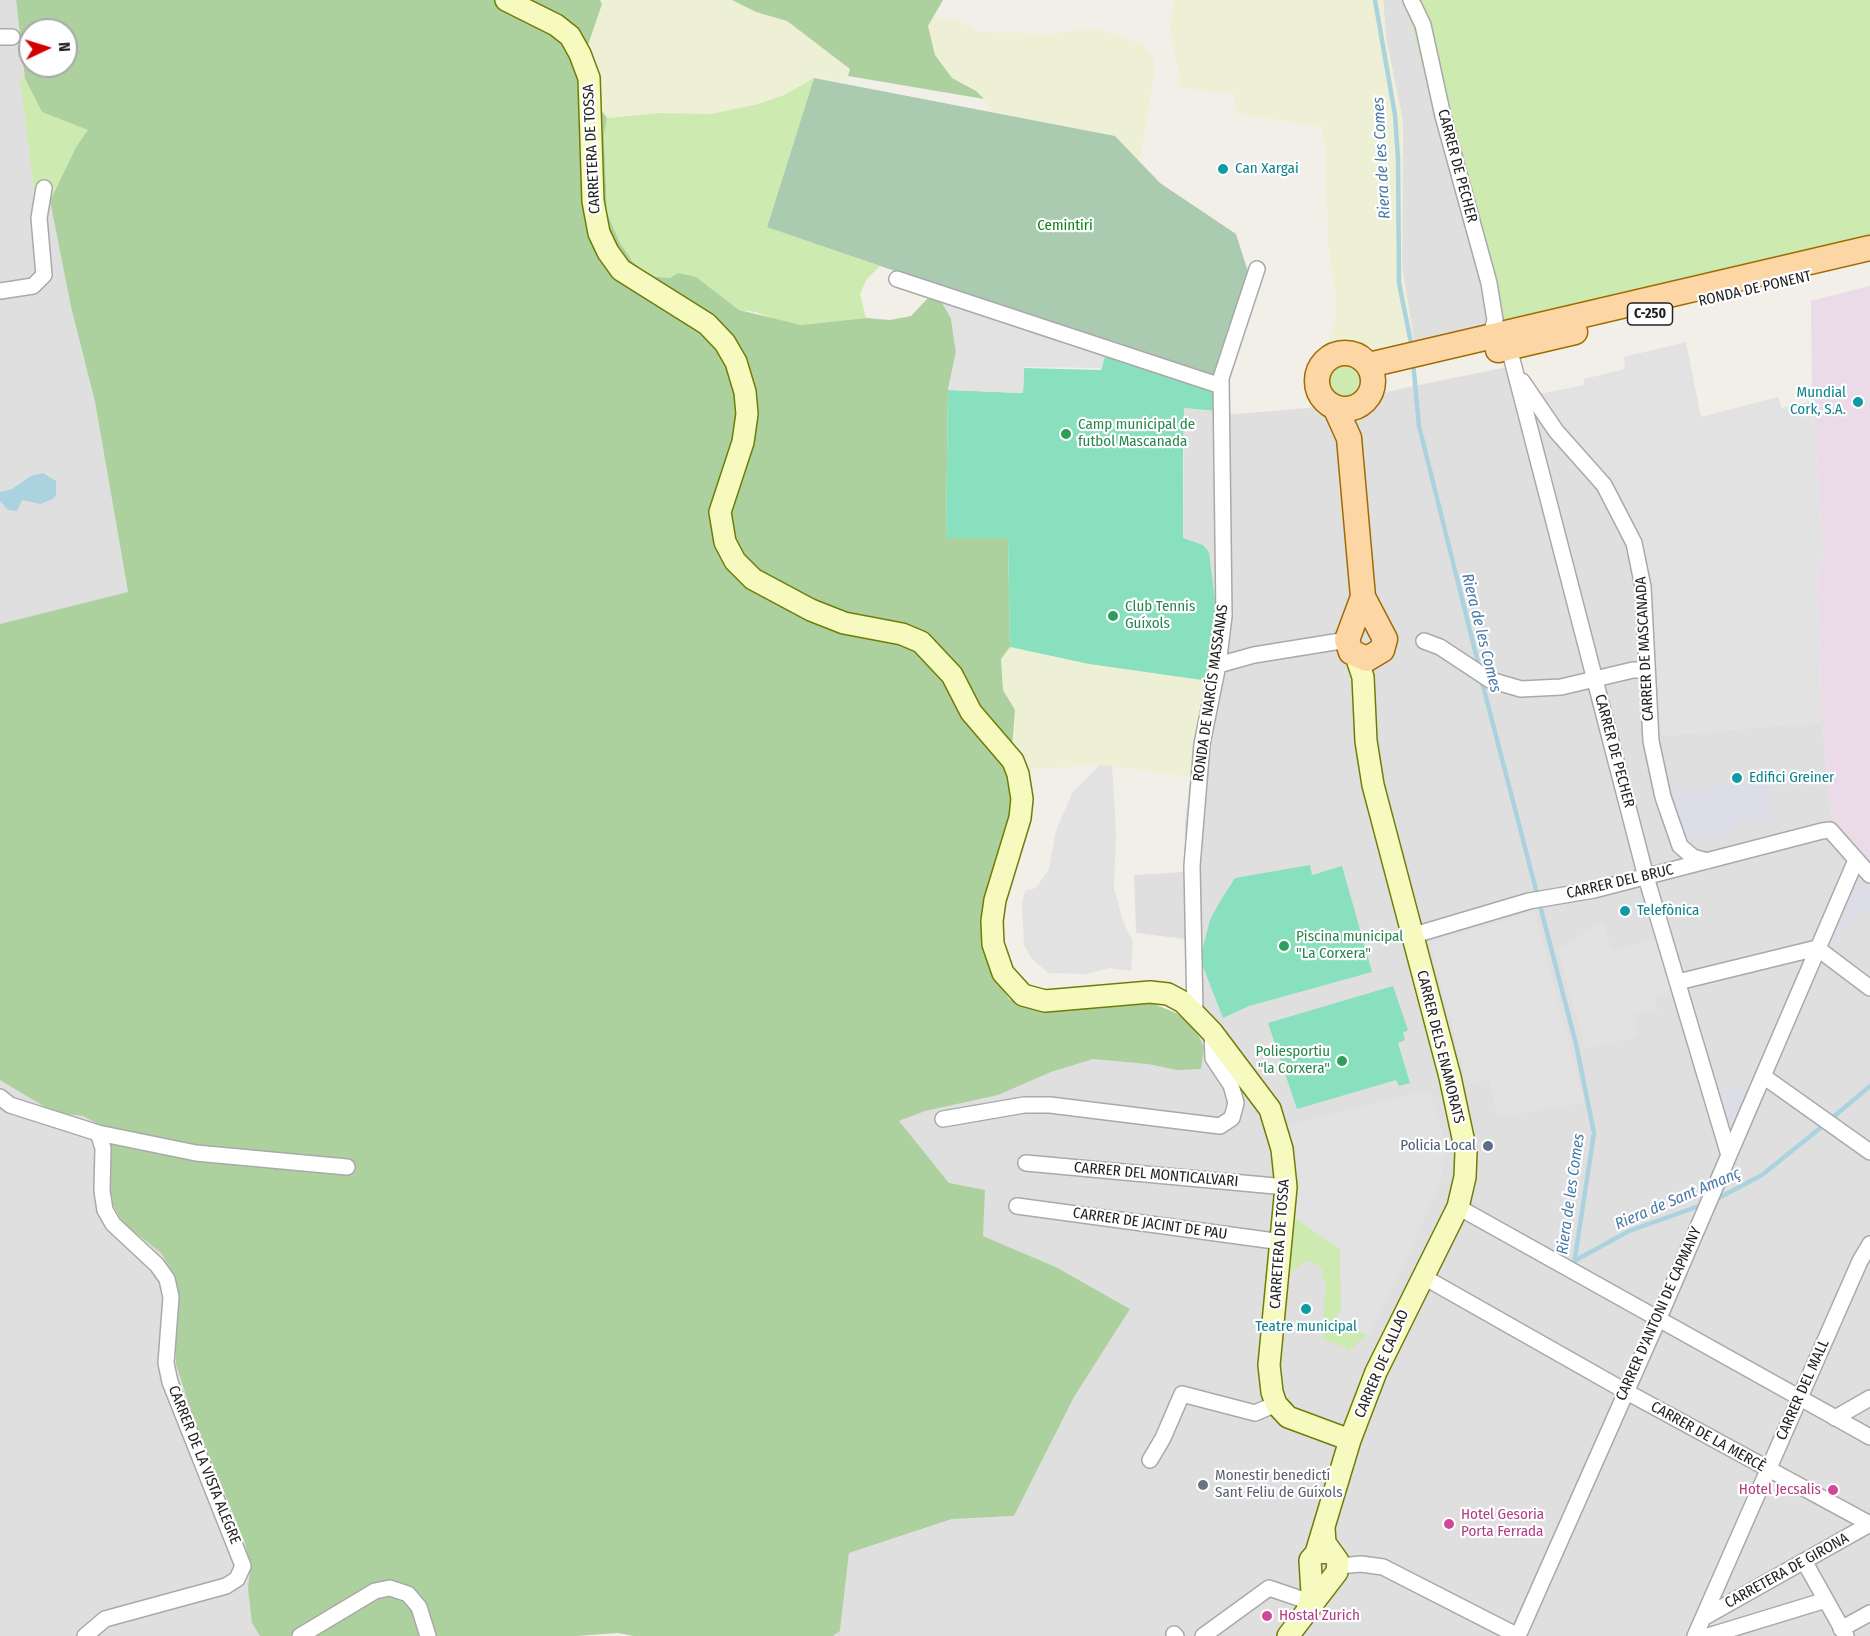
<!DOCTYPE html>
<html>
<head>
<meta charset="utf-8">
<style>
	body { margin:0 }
	#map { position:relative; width:1870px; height:1636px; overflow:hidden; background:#f2efe9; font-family:"Fira Sans Condensed",sans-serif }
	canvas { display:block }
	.north { position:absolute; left:18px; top:18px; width:60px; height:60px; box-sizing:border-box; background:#fff; border:2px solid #a7a7a7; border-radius:50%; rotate:86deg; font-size:16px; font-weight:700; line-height:24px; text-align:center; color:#222 }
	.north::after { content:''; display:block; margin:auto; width:21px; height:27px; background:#d40000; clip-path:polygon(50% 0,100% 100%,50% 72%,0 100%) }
</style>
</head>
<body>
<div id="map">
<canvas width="1870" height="1636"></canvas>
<div class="north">N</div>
</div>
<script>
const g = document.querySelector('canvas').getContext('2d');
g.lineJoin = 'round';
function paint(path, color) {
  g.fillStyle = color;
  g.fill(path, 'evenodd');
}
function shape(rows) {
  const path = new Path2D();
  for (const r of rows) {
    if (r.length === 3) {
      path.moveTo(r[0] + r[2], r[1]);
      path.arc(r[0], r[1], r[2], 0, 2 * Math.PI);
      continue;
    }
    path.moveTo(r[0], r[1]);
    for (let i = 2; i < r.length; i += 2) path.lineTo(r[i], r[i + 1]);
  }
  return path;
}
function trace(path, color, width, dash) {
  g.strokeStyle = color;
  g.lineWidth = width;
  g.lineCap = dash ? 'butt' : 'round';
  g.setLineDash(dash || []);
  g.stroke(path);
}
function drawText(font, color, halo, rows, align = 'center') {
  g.font = font + ' "Fira Sans Condensed",sans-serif';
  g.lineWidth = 4.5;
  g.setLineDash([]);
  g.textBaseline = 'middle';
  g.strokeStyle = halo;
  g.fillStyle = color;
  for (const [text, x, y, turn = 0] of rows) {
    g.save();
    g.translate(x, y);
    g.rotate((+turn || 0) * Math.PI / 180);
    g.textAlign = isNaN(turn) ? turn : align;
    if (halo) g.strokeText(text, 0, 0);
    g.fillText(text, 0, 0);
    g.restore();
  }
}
const residential = shape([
	[0,0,16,0,25,79,21,79,34,189,50,201,71,307,95,402,128,593,0,624],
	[1383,0,1405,0,1407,5,1490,323,1414,342,1402,267,1403,122,1386,38],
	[1517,365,1628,515,1653,736,1822,722,1831,814,1870,860,1870,1636,833,1636,840,1631,849,1553,952,1519,1014,1516,1074,1397,1130,1309,1056,1267,983,1236,899,1121,1044,1061,1182,1050,1187,988,1185,939,1136,933,1134,875,1185,872,1185,821,1193,759,1219,632,1209,552,1203,545,1183,539,1184,408,1238,414,1307,408],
	[0,1058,99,1103,184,1256,280,1636,0,1636]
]);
const industrial = shape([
	[1870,286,1870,860,1831,814,1822,722,1817,562,1824,562,1812,401,1811,301]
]);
const farmland = shape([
	[600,0,732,0,756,12,787,21,850,69,846,82,814,78,784,95,758,104,711,114,660,113,607,118,601,110,588,45,602,5],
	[1174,0,1383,0,1386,38,1403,122,1402,267,1414,342,1405,347,1383,351,1365,345,1342,344,1325,348,1336,319,1336,299,1328,245,1325,146,1321,127,1238,114,1233,94,1181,88,1170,30],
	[936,17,960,20,974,30,986,32,1049,34,1066,31,1104,30,1144,45,1153,57,1155,72,1139,162,1115,136,989,111,984,99,976,91,952,78,935,55,928,26],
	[1010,647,1089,664,1209,681,1191,777,1100,765,1023,770,1012,748,1015,710,1003,690,1001,659]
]);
const grass = shape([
	[1405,0,1870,0,1870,240,1490,323],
	[814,78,767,226,880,266,866,280,860,294,866,318,801,325,776,320,756,312,739,310,719,297,670,278,649,276,633,262,620,243,607,213,604,136,607,118,660,113,711,114,758,104,784,95],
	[20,79,25,79,42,112,89,130,76,147,50,201,34,189],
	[1346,380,18],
	[1290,1214,1340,1250,1341,1308,1336,1320,1368,1335,1348,1351,1345,1347,1322,1339,1326,1281,1322,1280,1323,1270,1314,1262,1305,1261,1294,1271,1285,1273]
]);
const forest = shape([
	[16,0,600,0,602,4,588,45,594,68,601,110,607,118,604,136,607,213,620,243,633,262,649,276,670,278,678,273,696,277,739,310,801,325,866,318,890,320,911,316,927,299,940,299,951,318,956,352,948,390,946,538,1008,538,1010,647,1001,659,1003,690,1015,710,1012,748,1013,795,993,974,1009,999,1039,1011,1151,1003,1176,1013,1194,1027,1204,1047,1201,1069,1177,1070,1148,1064,1093,1059,1051,1072,998,1095,925,1111,899,1121,949,1183,985,1190,983,1236,1056,1267,1130,1309,1074,1397,1014,1516,952,1519,849,1553,840,1631,833,1636,633,1636,618,1633,576,1636,260,1636,252,1623,248,1589,250,1569,245,1543,191,1411,176,1364,176,1277,161,1253,123,1223,111,1201,105,1128,83,1116,55,1113,0,1080,0,624,128,592,95,402,71,307,50,201,76,147,88,130,42,112,25,79],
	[30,30,66,30,66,66,30,66],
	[732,0,943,0,928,26,935,55,952,78,976,91,984,99,848,76,850,69,787,21,756,12]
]);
const cemetery = shape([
	[814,78,1115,136,1160,183,1236,234,1249,275,1212,380,767,227]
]);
const pitch = shape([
	[1105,355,1216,390,1215,411,1184,408,1183,457,1183,538,1203,545,1209,552,1219,632,1209,681,1089,664,1010,647,1008,538,946,538,948,390,1023,393,1024,368,1101,370],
	[1310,865,1312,875,1342,866,1372,972,1249,1006,1223,1018,1200,959,1210,920,1218,905,1235,878],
	[1393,986,1408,1030,1403,1033,1405,1040,1398,1043,1410,1083,1399,1086,1396,1080,1297,1109,1268,1023]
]);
const parking = shape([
	[940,299,1105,355,1102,368,1024,367,1023,393,948,390,956,352,951,318],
	[1686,342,1701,417,1778,397,1782,408,1812,401,1824,562,1817,563,1822,722,1653,736,1649,605,1609,482,1553,416,1540,394,1584,385,1584,379,1625,369,1624,357],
	[1100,765,1112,766,1116,832,1114,888,1123,921,1133,942,1131,971,1110,968,1087,974,1048,973,1031,958,1024,945,1022,904,1025,891,1036,888,1049,869,1056,831,1072,793],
	[1535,911,1584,1102,1498,1117,1489,1079,1467,1084,1430,943],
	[1603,922,1612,950,1658,939,1674,991,1654,996,1657,1010,1635,1013,1637,1037,1585,1048,1558,950],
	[1430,1090,1445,1144,1443,1174,1409,1254,1368,1335,1336,1320,1341,1308,1340,1250,1290,1214,1285,1126]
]);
const plaza = shape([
	[1768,783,1771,822,1734,823,1735,836,1719,839,1717,833,1689,839,1681,834,1667,789],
	[1858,874,1870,888,1870,908,1827,946],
	[1753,1082,1740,1116,1725,1123,1716,1092]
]);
const water = shape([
	[43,473,56,481,56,495,53,499,40,504,22,500,17,511,8,510,0,501,0,492,12,489,31,476]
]);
const stream = shape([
	[1375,0,1395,115,1398,158,1399,283,1412,348],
	[1413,362,1419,426,1479,667],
	[1481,678,1576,1044,1594,1133,1574,1264],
	[1831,1119,1870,1086],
	[1713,1201,1762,1175,1824,1125],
	[1576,1260,1629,1231,1702,1205]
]);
const minor = shape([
	[1411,0,1423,25,1443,116,1489,283,1495,320,1491,335],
	[0,37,12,37],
	[897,279,1221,386],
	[0,291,33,286,44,275,39,218,44,188],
	[1509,348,1646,877,1728,1152],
	[1522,381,1556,431,1604,485,1634,543,1643,587,1651,741,1663,797,1680,846,1693,857,1707,861],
	[1424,641,1440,647,1490,680,1521,689,1561,687,1633,670,1647,670],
	[1218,665,1254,655,1347,640],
	[1411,936,1529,901,1594,890,1822,831,1830,830,1870,875],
	[1678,982,1817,948,1870,988],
	[1195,1013,1192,866,1202,744,1218,665,1224,616,1221,378,1257,269],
	[1763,1076,1870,1152],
	[0,1097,10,1105,98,1133,103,1148,102,1191,105,1210,113,1224,157,1265,167,1279,171,1297,166,1363,170,1382,243,1566,237,1579,226,1586,105,1619,85,1636],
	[943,1119,1024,1105,1050,1105,1220,1126,1232,1118,1236,1103,1231,1085,1213,1058,1212,1032],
	[98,1133,196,1153,347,1167],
	[1026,1163,1286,1187],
	[1017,1206,1282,1242],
	[1458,1207,1870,1437],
	[1422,1276,1625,1391,1870,1524],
	[1835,1418,1870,1398],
	[1150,1460,1163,1438,1182,1394,1255,1413,1276,1404],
	[1804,1561,1846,1636],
	[1339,1566,1361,1564,1383,1567,1518,1636,1658,1320,1856,860],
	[1703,1618,1870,1524],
	[1841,1629,1870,1613],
	[1174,1634,1176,1636],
	[300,1636,375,1591,390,1588,408,1594,419,1607,428,1636],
	[1203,1636,1269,1588,1310,1602],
	[1695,1636,1860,1261,1870,1244],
	[1708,1636,1826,1600]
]);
const secondary = shape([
	[506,0,556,25,570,36,580,54,589,78,593,201,599,233,608,252,621,270,707,324,725,343,736,362,745,392,747,414,743,442,720,512,725,542,735,561,753,579,811,610,844,623,902,634,921,642,952,675,971,712,1013,761,1018,774,1022,799,1020,818,995,900,992,921,993,944,1003,973,1023,995,1045,1001,1150,992,1168,994,1183,1002,1212,1032,1270,1109,1282,1149,1286,1187,1269,1365,1272,1392,1276,1404,1288,1417,1350,1440],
	[1316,1553,1350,1440,1376,1372,1458,1207,1465,1177,1466,1152,1450,1077,1373,785,1366,741,1363,677,1356,656],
	[1307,1610,1312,1593,1310,1560,1316,1553,1329,1552],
	[1288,1636,1337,1572,1338,1561,1325,1543,1324,1528]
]);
const primary = shape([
	[1498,350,1575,332],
	[1345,381,28],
	[1369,365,1870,248],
	[1335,407,1349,438,1363,597,1385,639,1382,650,1367,659,1351,652,1347,640,1363,597]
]);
const markers = [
	[1223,169,6,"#0f9aa8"],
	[1858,402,6,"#0f9aa8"],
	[1066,434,6,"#2e9e5b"],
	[1113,616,6,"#2e9e5b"],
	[1737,778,6,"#0f9aa8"],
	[1625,911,6,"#0f9aa8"],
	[1284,946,6,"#2e9e5b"],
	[1342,1061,6,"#2e9e5b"],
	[1488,1146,6,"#5c6f8a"],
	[1306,1309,6,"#0f9aa8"],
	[1203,1485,6,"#6b7280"],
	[1833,1490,6,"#d1479c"],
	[1449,1524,6,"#d1479c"],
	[1267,1616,6,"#d1479c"]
];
const shields = [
	[1650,314,45]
];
const shieldNames = [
	["C-250",1650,314]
];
const streetNames = [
	["CARRETERA DE TOSSA",592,149,-93],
	["CARRER DE PECHER",1457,166,75],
	["RONDA DE PONENT",1755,289,-13],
	["CARRER DE MASCANADA",1645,649,-93],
	["RONDA DE NARCÍS MASSANAS",1211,693,-82],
	["CARRER DE PECHER",1614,751,75],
	["CARRER DEL BRUC",1620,882,-13],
	["CARRER DELS ENAMORATS",1440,1047,76],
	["CARRER DEL MONTICALVARI",1156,1175,5],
	["CARRER DE JACINT DE PAU",1150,1224,8],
	["CARRETERA DE TOSSA",1280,1244,-86],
	["CARRER D'ANTONI DE CAPMANY",1659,1314,-66],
	["CARRER DE CALLAO",1382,1364,-67],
	["CARRER DEL MALL",1803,1390,-66],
	["CARRER DE LA MERCÈ",1708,1437,29],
	["CARRER DE LA VISTA ALEGRE",204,1465,68],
	["CARRETERA DE GIRONA",1787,1571,-29]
];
const cultureNames = [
	["Can Xargai",1235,169],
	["Mundial",1846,393,"right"],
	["Cork, S.A.",1846,410,"right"],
	["Edifici Greiner",1749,778],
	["Telefònica",1637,911],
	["Teatre municipal",1306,1327,"center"]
];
const parkNames = [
	["Cemintiri",1065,226]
];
const leisureNames = [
	["Camp municipal de",1078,425],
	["futbol Mascanada",1078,442],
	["Club Tennis",1125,607],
	["Guíxols",1125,624],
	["Piscina municipal",1296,937],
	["\"La Corxera\"",1296,954],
	["Poliesportiu",1330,1052,"right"],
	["\"la Corxera\"",1330,1069,"right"]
];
const serviceNames = [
	["Policia Local",1476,1146]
];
const worshipNames = [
	["Monestir benedictí",1215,1476],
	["Sant Feliu de Guíxols",1215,1493]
];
const hotelNames = [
	["Hotel Jecsalis",1821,1490,"right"],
	["Hotel Gesoria",1461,1515],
	["Porta Ferrada",1461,1532],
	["Hostal Zurich",1279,1616]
];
const waterNames = [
	["Riera de les Comes",1382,158,-93],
	["Riera de les Comes",1481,633,76],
	["Riera de les Comes",1571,1194,-82],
	["Riera de Sant Amanç",1678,1199,-23]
];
paint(residential, '#e0dfdf');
paint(industrial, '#ebdbe8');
paint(farmland, '#eef0d5');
paint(grass, '#cdebb0');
paint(forest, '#add19e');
paint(cemetery, '#aacbaf');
paint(pitch, '#88e0be');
paint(parking, '#e2e2e2');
paint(plaza, '#dddde8');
paint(water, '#aad3df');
trace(stream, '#aad3df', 4.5);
trace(minor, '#a9a9a9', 18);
trace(secondary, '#707d05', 24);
trace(primary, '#a06b00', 27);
trace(minor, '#fff', 15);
trace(secondary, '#f7fabf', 21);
trace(primary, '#fcd6a4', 24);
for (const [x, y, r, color] of markers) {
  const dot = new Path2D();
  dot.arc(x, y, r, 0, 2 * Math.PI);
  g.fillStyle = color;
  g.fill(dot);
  trace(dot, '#fff', 2);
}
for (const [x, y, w] of shields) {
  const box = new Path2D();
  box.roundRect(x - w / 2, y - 11, w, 22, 4.5);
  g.fillStyle = '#fff';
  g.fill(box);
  trace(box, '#222', 1.5);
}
drawText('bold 14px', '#222', null, shieldNames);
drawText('15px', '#222', '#fff', streetNames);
drawText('15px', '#0d838f', '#fff', cultureNames, 'left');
drawText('15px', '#0c8416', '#fff', parkNames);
drawText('15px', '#27864d', '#fff', leisureNames, 'left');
drawText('15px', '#4e5e75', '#fff', serviceNames, 'right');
drawText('15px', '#5b616d', '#fff', worshipNames, 'left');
drawText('15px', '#b23c85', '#fff', hotelNames, 'left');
drawText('italic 16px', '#4a7aab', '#fff', waterNames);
</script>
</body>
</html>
